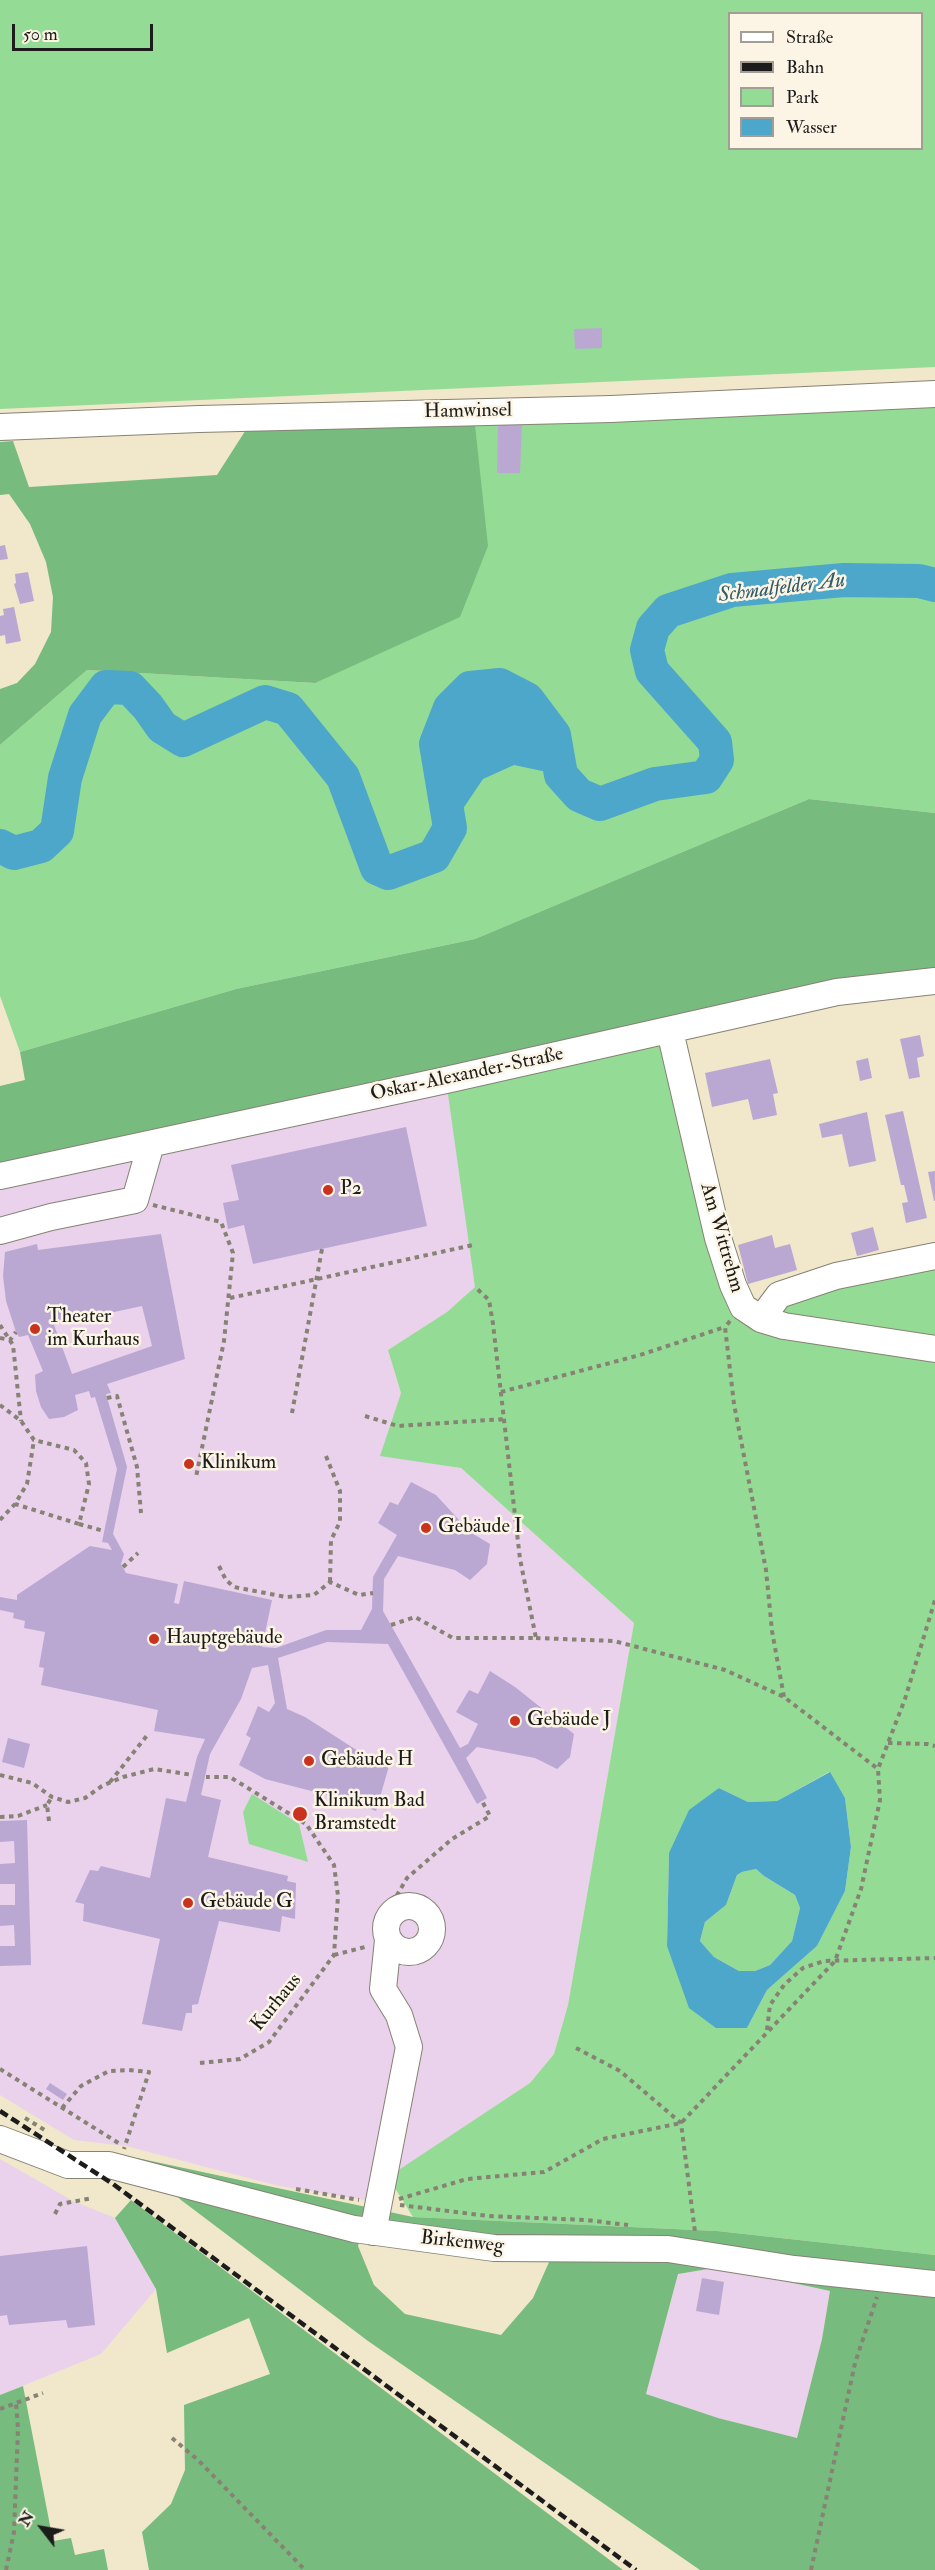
<!DOCTYPE html>
<html>
<head>
<meta charset="utf-8">
<style>
	body { margin:0 }
	#map { position:relative; width:935px; height:2570px; overflow:hidden; background:#f1e7cb; font-family:"IM FELL Double Pica",serif }
	canvas { display:block }
	.legend { position:absolute; left:728px; top:12px; width:195px; height:138px; box-sizing:border-box; background:#fcf5e5; border:2px solid #a29e95; margin:0; padding:8px 10px; list-style:none; font-size:18px; color:#1c1c1c }
	.legend li { display:flex; align-items:center; gap:12px; height:30px }
	.legend b { width:30px; border:2px solid #a29e95 }
	.north { position:absolute; left:12px; top:2498px; width:60px; height:60px; -webkit-text-stroke:4px #fcf5e5; paint-order:stroke; rotate:301deg; font-size:16px; font-weight:700; line-height:24px; text-align:center; color:#1c1c1c }
	.north::after { content:''; display:block; margin:auto; width:21px; height:27px; background:#1c1c1c; clip-path:polygon(50% 0,100% 100%,50% 72%,0 100%) }
	.scale { position:absolute; left:12px; top:24px; width:141px; height:27px; box-sizing:border-box; border:3px solid #1c1c1c; border-top:0; padding-left:8px; font-size:18px; line-height:21px; white-space:nowrap; color:#1c1c1c; -webkit-text-stroke:4px #fcf5e5; paint-order:stroke }
</style>
</head>
<body>
<div id="map">
<canvas width="935" height="2570"></canvas>
<ul class="legend">
<li><b style="height:8px;background:#fff"></b>Straße</li>
<li><b style="height:8px;background:#1c1c1c"></b>Bahn</li>
<li><b style="height:16px;background:#94db95"></b>Park</li>
<li><b style="height:16px;background:#4ca7ca"></b>Wasser</li>
</ul>
<div class="north">N</div>
<div class="scale">50 m</div>
</div>
<script>
const g = document.querySelector('canvas').getContext('2d');
g.lineJoin = 'round';
function paint(path, color) {
  g.fillStyle = color;
  g.fill(path, 'evenodd');
}
function shape(rows) {
  const path = new Path2D();
  for (const r of rows) {
    if (r.length === 3) {
      path.moveTo(r[0] + r[2], r[1]);
      path.arc(r[0], r[1], r[2], 0, 2 * Math.PI);
      continue;
    }
    path.moveTo(r[0], r[1]);
    for (let i = 2; i < r.length; i += 2) path.lineTo(r[i], r[i + 1]);
  }
  return path;
}
function trace(path, color, width, dash) {
  g.strokeStyle = color;
  g.lineWidth = width;
  g.lineCap = dash ? 'butt' : 'round';
  g.setLineDash(dash || []);
  g.stroke(path);
}
function drawText(font, color, halo, rows, align = 'center') {
  g.font = font + ' "IM FELL Double Pica",serif';
  g.lineWidth = 5;
  g.setLineDash([]);
  g.textBaseline = 'middle';
  g.strokeStyle = halo;
  g.fillStyle = color;
  for (const [text, x, y, turn = 0] of rows) {
    g.save();
    g.translate(x, y);
    g.rotate((+turn || 0) * Math.PI / 180);
    g.textAlign = isNaN(turn) ? turn : align;
    if (halo) g.strokeText(text, 0, 0);
    g.fillText(text, 0, 0);
    g.restore();
  }
}
const built = shape([
	[446,1080,473,1238,475,1287,447,1312,388,1350,401,1393,381,1455,461,1468,634,1623,568,2005,554,2054,530,2083,389,2177,384,2203,279,2186,126,2146,74,2140,0,2095,0,1175],
	[0,2159,73,2201,115,2218,156,2289,101,2354,0,2395],
	[720,2267,830,2291,822,2339,797,2438,718,2418,646,2394,678,2274]
]);
const green = shape([
	[0,0,935,0,935,367,0,409],
	[730,14,922,14,922,148,730,148],
	[935,405,935,813,809,799,475,939,236,989,20,1052,0,996,0,745,87,670,315,683,474,416],
	[661,1038,737,1313,781,1298,935,1259,935,2255,717,2231,413,2217,388,2177,530,2083,554,2054,568,2005,634,1623,461,1468,380,1456,401,1393,388,1350,447,1312,475,1287,446,1080],
	[829,1772,845,1798,851,1847,845,1891,817,1946,767,1990,747,2028,667,1946,669,1853,719,1788,748,1802,777,1801],
	[252,1794,299,1824,308,1862,249,1844,243,1812],
	[756,1869,764,1876,795,1895,800,1908,792,1941,770,1965,755,1971,739,1971,714,1957,700,1941,705,1922,726,1905,737,1875,742,1872]
]);
const forest = shape([
	[474,416,488,546,460,617,315,683,87,670,0,745,0,689,17,683,35,664,51,632,53,597,46,562,30,524,9,494,0,495,0,442,13,441,29,487,217,475,249,425],
	[809,799,935,813,935,981,0,1176,0,1086,25,1080,20,1052,236,989,475,939],
	[137,2158,413,2217,717,2231,935,2255,935,2570,700,2570,368,2341,181,2200],
	[361,2231,554,2251,533,2298,501,2335,405,2314,374,2285,358,2246],
	[720,2267,830,2291,822,2339,797,2438,718,2418,646,2394,678,2274],
	[131,2200,623,2570,149,2570,142,2532,171,2504,185,2470,184,2405,270,2374,249,2318,167,2353,156,2289,115,2218],
	[23,2386,53,2541,71,2538,75,2555,104,2549,108,2570,0,2570,0,2395]
]);
const water = shape([
	[500,685,527,699,554,735,561,775,514,765,483,779,450,828,436,744,450,708,470,688],
	[830,1772,845,1798,851,1847,845,1891,817,1946,767,1990,747,2028,716,2028,689,2008,667,1946,669,1853,689,1810,719,1788,748,1802,777,1801],
	[756,1869,764,1876,795,1895,800,1908,792,1941,770,1965,755,1971,739,1971,714,1957,700,1941,705,1922,726,1905,737,1875,742,1872]
]);
const river = shape([
	[0,846,14,853,41,846,57,831,65,778,85,715,106,687,130,688,148,707,162,727,183,740,265,702,288,709,343,777,377,868,388,873,434,856,450,828,436,744,450,708,470,688,500,685,527,699,554,735,561,775,579,795,600,804,655,784,706,777,717,760,715,742,652,671,647,650,653,628,668,611,732,590,844,580,919,581,935,585]
]);
const building = shape([
	[602,328,602,348,575,349,574,329],
	[498,422,522,423,520,473,497,473],
	[5,545,8,559,0,560,0,546],
	[28,572,34,601,20,604,14,584,16,583,15,574],
	[14,607,21,641,6,644,5,635,0,636,0,616,4,615,3,609],
	[920,1035,924,1056,917,1058,920,1077,909,1079,900,1039],
	[868,1058,872,1078,860,1081,856,1061],
	[770,1059,778,1093,773,1094,777,1115,753,1120,748,1099,712,1107,705,1073],
	[903,1111,927,1218,906,1223,902,1203,908,1202,904,1185,901,1185,885,1115],
	[867,1112,876,1161,849,1167,842,1134,822,1138,819,1124],
	[406,1127,427,1226,253,1264,244,1225,228,1229,223,1203,239,1200,231,1165],
	[935,1171,935,1201,934,1201,928,1172],
	[873,1227,879,1250,857,1256,851,1233],
	[161,1234,185,1359,107,1384,111,1393,106,1394,127,1467,113,1534,124,1554,121,1564,126,1573,178,1584,174,1603,179,1604,184,1581,272,1600,262,1647,276,1648,326,1630,361,1630,372,1609,373,1577,397,1535,378,1523,390,1502,398,1505,411,1482,436,1495,470,1532,490,1544,487,1564,470,1580,455,1570,398,1556,384,1579,383,1611,460,1748,468,1744,478,1724,456,1712,469,1690,478,1694,490,1671,515,1687,574,1734,570,1757,557,1769,535,1758,477,1747,466,1758,487,1798,477,1804,388,1644,327,1642,278,1658,287,1709,305,1717,369,1758,389,1766,376,1811,350,1801,265,1779,239,1765,251,1738,246,1735,258,1706,269,1712,275,1703,268,1665,252,1668,241,1699,210,1754,201,1795,221,1800,208,1857,288,1876,287,1881,296,1883,295,1919,282,1916,280,1932,219,1921,198,2004,192,2005,192,2013,186,2013,182,2031,142,2024,160,1939,83,1921,84,1904,75,1902,90,1870,98,1871,101,1866,150,1878,166,1798,186,1802,197,1757,205,1739,154,1731,158,1710,41,1685,44,1668,39,1667,45,1632,24,1628,25,1621,13,1618,14,1613,0,1610,0,1597,17,1600,17,1595,90,1546,112,1550,108,1543,102,1542,117,1469,95,1397,91,1398,89,1391,75,1395,78,1410,64,1417,49,1419,41,1407,36,1391,35,1375,43,1371,28,1335,19,1337,16,1332,6,1301,3,1276,5,1252,37,1244,38,1250],
	[142,1306,152,1346,72,1374,54,1325],
	[772,1235,775,1248,790,1244,797,1270,748,1284,738,1245],
	[8,1738,30,1744,24,1768,2,1762],
	[27,1820,31,1965,0,1966,0,1946,15,1946,14,1925,0,1926,0,1905,15,1905,15,1884,0,1884,0,1864,15,1863,14,1841,0,1842,0,1821],
	[50,2083,67,2094,63,2100,46,2089],
	[87,2246,95,2325,68,2328,66,2320,9,2325,7,2315,0,2316,0,2256],
	[702,2278,724,2282,719,2315,696,2311]
]);
const path = shape([
	[153,1205,221,1222,233,1253,224,1341,196,1477],
	[230,1298,473,1245],
	[730,1321,725,1327,734,1404,766,1570,772,1631,784,1697],
	[0,1325,13,1345,21,1421],
	[0,1338,10,1340,16,1332],
	[501,1392,640,1355,725,1327],
	[107,1398,117,1396,137,1467,141,1513],
	[0,1405,21,1421,34,1440,74,1450,86,1463,89,1484,79,1524,15,1504],
	[292,1413,322,1249],
	[365,1416,398,1426,505,1419],
	[326,1456,340,1491,340,1522,331,1540,330,1582],
	[0,1520,15,1504,27,1484,34,1440],
	[79,1524,104,1531],
	[219,1566,226,1580,234,1587,286,1597,314,1595,330,1582,359,1595,373,1593],
	[123,1567,138,1553],
	[391,1625,415,1617,453,1638,536,1638,520,1559,493,1324,489,1300,475,1287],
	[536,1638,614,1641,725,1670,784,1697,878,1769],
	[888,1743,927,1744,935,1746],
	[0,1775,32,1783,52,1797,68,1802,85,1798,102,1786,123,1777,154,1769,193,1775],
	[110,1782,149,1733],
	[0,1817,18,1816,47,1805],
	[49,1821,47,1805,52,1797],
	[383,1919,407,1878,452,1839,490,1816,482,1801],
	[334,1955,365,1947],
	[767,2030,770,2005,784,1985,803,1968,824,1961,935,1958],
	[576,2048,620,2071,681,2123,695,2232],
	[200,2063,240,2059,269,2042,334,1955,338,1896,334,1865,306,1824,230,1777,206,1777],
	[0,2069,120,2144],
	[62,2108,81,2086,109,2071,129,2070,149,2072,124,2149],
	[25,2118,48,2132],
	[296,2189,359,2200],
	[399,2199,467,2179,544,2172,603,2139,681,2123,835,1961,861,1889,880,1800,878,1769,905,1699,935,1600],
	[400,2205,488,2216,586,2220,628,2225],
	[55,2214,60,2204,93,2198],
	[0,2409,43,2393],
	[172,2438,198,2460,305,2570],
	[6,2570,14,2532,18,2429,16,2403],
	[811,2570,855,2363,877,2297]
]);
const minor = shape([
	[0,427,199,419,611,409,935,394],
	[670,1031,718,1238,733,1285,743,1307,761,1319,784,1326,935,1349],
	[0,1176,446,1080,837,992,935,981],
	[0,1231,51,1217,135,1200,151,1144],
	[761,1319,779,1295,836,1276,935,1256],
	[409,1929,23],
	[0,2139,68,2165,109,2165,354,2229,494,2248,668,2249,794,2269,935,2284],
	[373,2232,409,2047,399,2015,383,1989,388,1940]
]);
const rail = shape([
	[0,2111,113,2184,636,2570]
]);
const markers = [
	[328,1190,6,"#c8321e"],
	[35,1329,6,"#c8321e"],
	[189,1464,6,"#c8321e"],
	[426,1528,6,"#c8321e"],
	[154,1639,6,"#c8321e"],
	[515,1721,6,"#c8321e"],
	[309,1761,6,"#c8321e"],
	[300,1814,8,"#c8321e"],
	[188,1903,6,"#c8321e"]
];
const streetNames = [
	["Hamwinsel",468,412,-1],
	["Oskar-Alexander-Straße",467,1075,-12],
	["Am Wittrehm",721,1238,74],
	["Kurhaus",277,2003,-51],
	["Birkenweg",462,2243,6]
];
const poiNames = [
	["P2",340,1190],
	["Theater",47,1318],
	["im Kurhaus",47,1341],
	["Klinikum",201,1464],
	["Gebäude I",438,1528],
	["Hauptgebäude",166,1639],
	["Gebäude J",527,1721],
	["Gebäude H",321,1761],
	["Klinikum Bad",314,1802],
	["Bramstedt",314,1825],
	["Gebäude G",200,1903]
];
const waterNames = [
	["Schmalfelder Au",782,589,-7]
];
paint(built, '#ead1ec');
paint(green, '#94db95');
paint(forest, '#77bb7e');
paint(water, '#4ca7ca');
trace(river, '#4ca7ca', 34);
paint(building, '#baa8d3');
trace(minor, '#868274', 28);
trace(path, '#868274', 4, [4.5, 4.5]);
trace(minor, '#fff', 26);
trace(rail, '#1c1c1c', 4.5, [9, 4.5]);
for (const [x, y, r, color] of markers) {
  const dot = new Path2D();
  dot.arc(x, y, r, 0, 2 * Math.PI);
  g.fillStyle = color;
  g.fill(dot);
  trace(dot, '#fcf5e5', 2);
}
drawText('20px', '#1c1c1c', '#fcf5e5', streetNames);
drawText('20px', '#1c1c1c', '#fcf5e5', poiNames, 'left');
drawText('italic 21px', '#325b6a', '#fcf5e5', waterNames);
</script>
</body>
</html>
